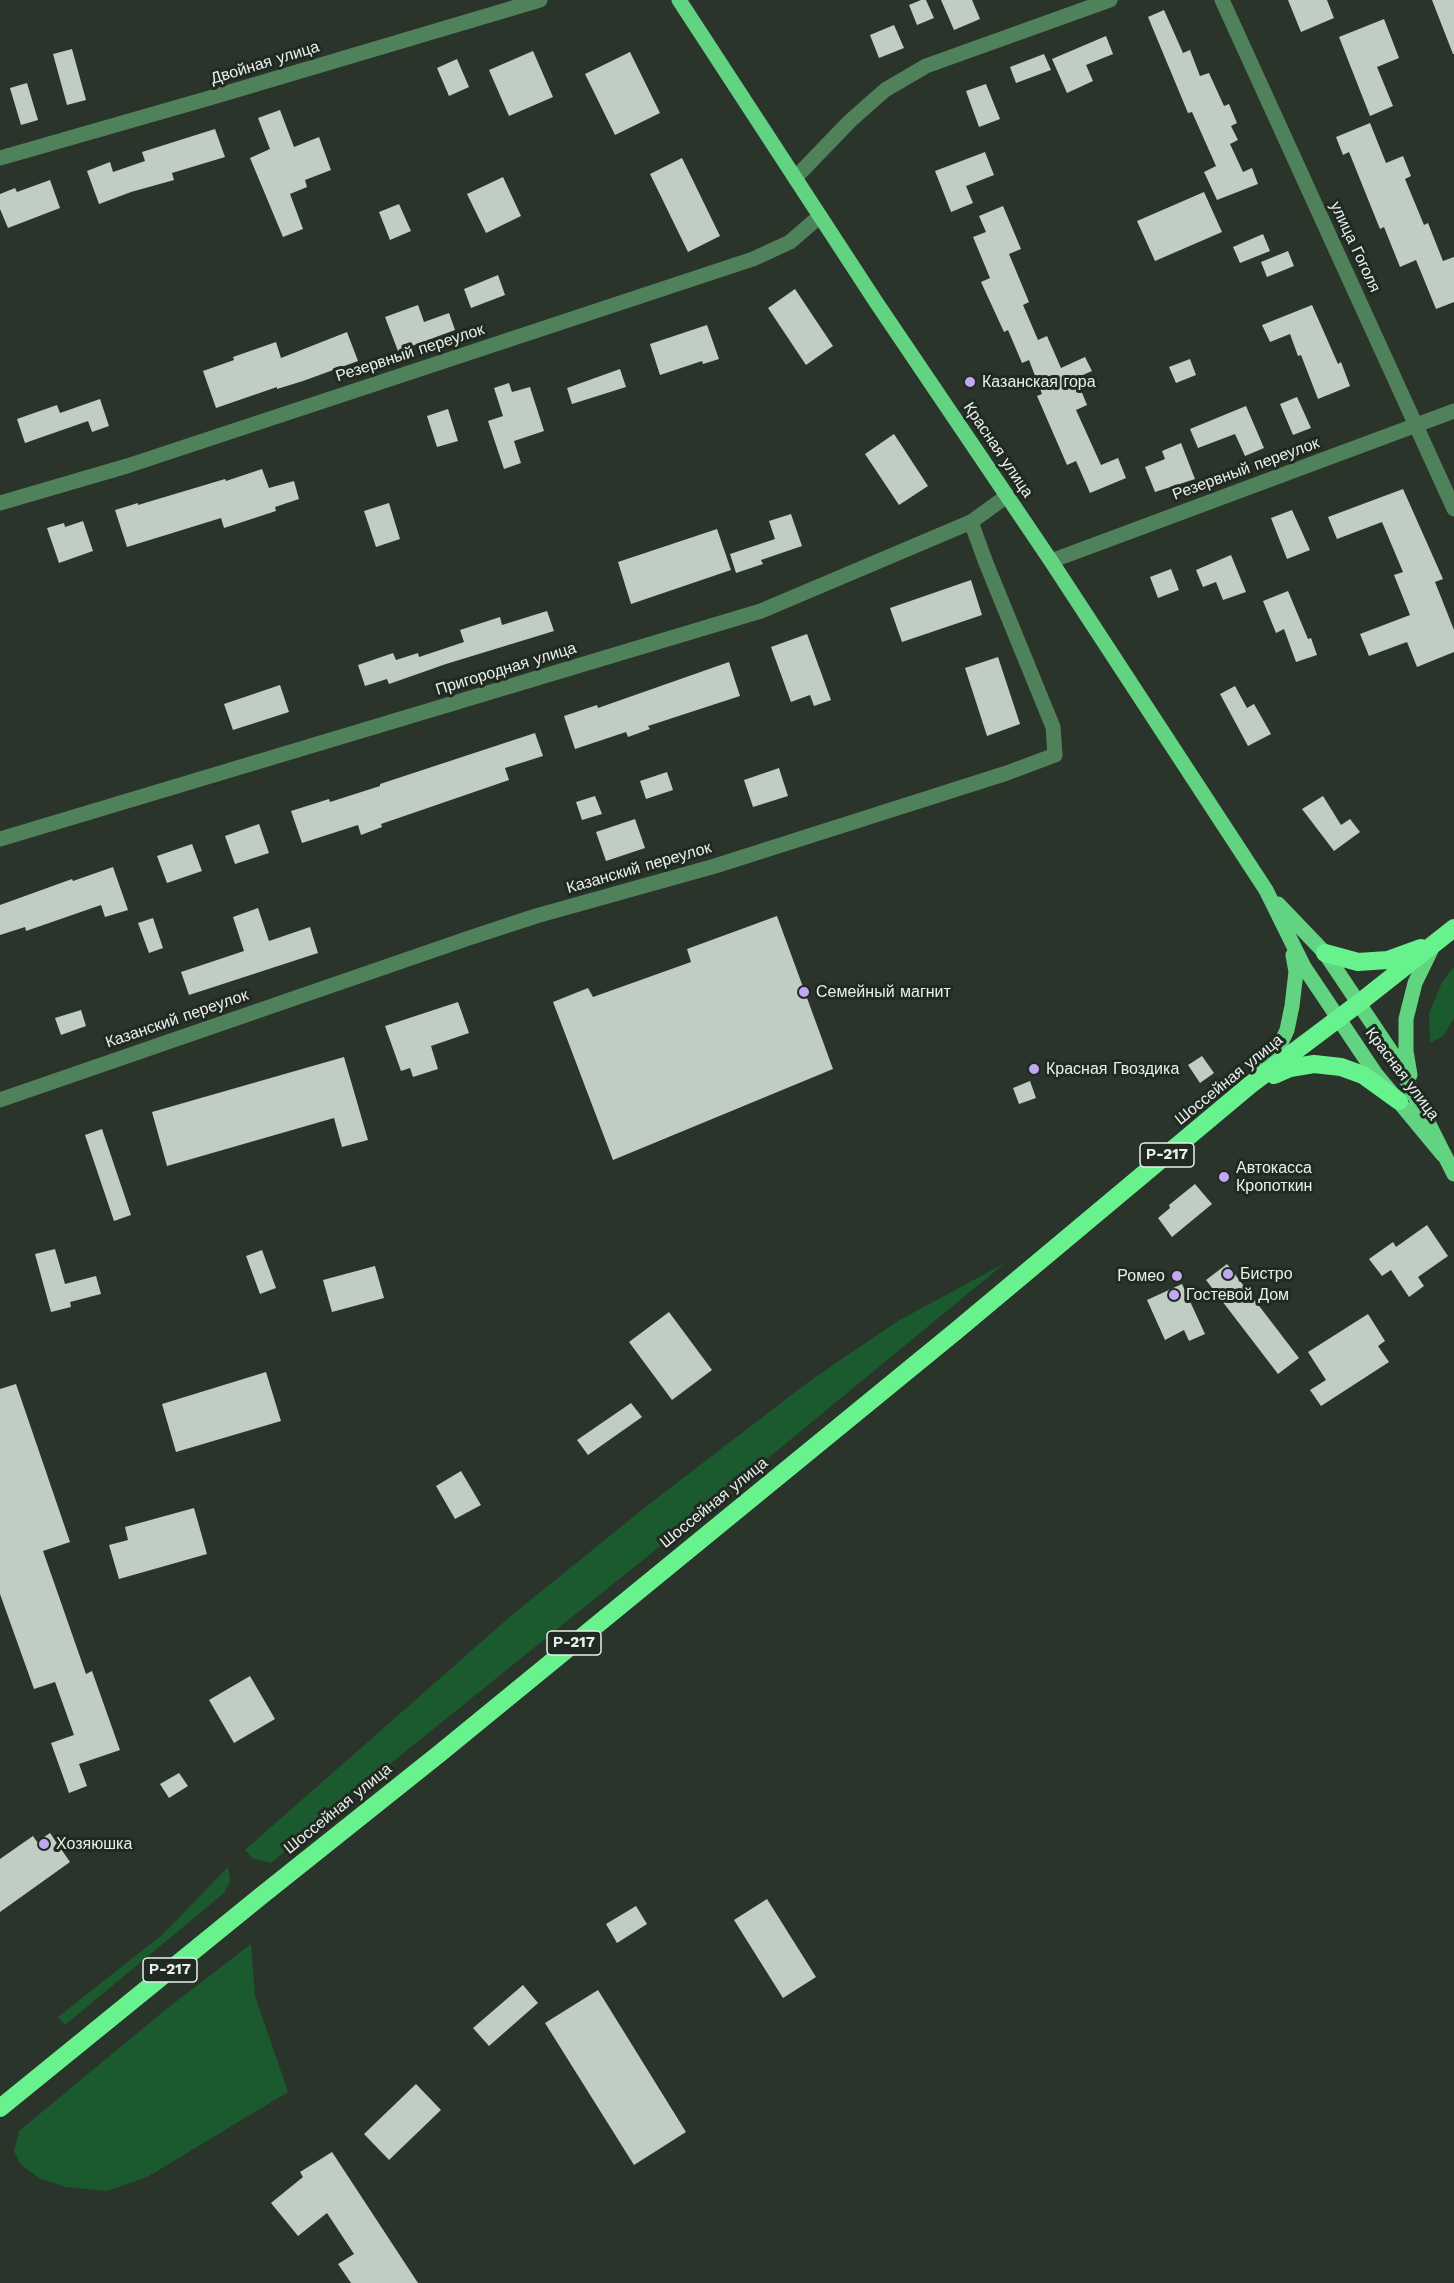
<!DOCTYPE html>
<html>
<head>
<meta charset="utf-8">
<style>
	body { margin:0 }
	canvas { display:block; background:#2a342b }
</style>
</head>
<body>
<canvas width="1454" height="2283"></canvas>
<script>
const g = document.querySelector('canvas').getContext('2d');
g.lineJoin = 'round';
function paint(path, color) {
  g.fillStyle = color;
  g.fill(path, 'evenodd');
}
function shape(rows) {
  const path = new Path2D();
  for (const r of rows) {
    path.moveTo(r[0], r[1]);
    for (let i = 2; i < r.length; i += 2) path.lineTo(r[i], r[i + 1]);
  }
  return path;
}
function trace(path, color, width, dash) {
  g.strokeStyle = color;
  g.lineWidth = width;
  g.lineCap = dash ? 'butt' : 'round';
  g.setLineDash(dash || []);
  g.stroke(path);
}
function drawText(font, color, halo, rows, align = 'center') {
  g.font = font + ' "Work Sans",sans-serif';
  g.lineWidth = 6;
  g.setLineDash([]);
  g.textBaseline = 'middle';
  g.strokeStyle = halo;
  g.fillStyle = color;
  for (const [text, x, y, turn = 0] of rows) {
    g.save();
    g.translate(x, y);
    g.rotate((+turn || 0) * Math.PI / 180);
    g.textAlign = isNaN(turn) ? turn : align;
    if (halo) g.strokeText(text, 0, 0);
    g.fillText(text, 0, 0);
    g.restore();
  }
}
const green = shape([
	[1454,967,1454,1018,1443,1036,1430,1043,1429,1014,1442,982],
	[1005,1263,711,1505,349,1797,271,1863,252,1858,245,1850,512,1615,648,1505,811,1380,898,1321],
	[228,1867,230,1881,224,1893,65,2025,58,2017,162,1935],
	[251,1944,255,1996,288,2092,147,2177,107,2191,66,2187,39,2178,21,2165,14,2151,19,2131,164,2011]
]);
const building = shape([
	[921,0,926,0,934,18,917,25,909,5],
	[941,0,972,0,980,19,954,30],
	[1288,0,1327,0,1334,18,1301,32],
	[1432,0,1454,0,1454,54,1453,54],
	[1164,10,1183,53,1190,50,1200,76,1209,73,1224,106,1229,104,1237,123,1231,126,1238,140,1230,144,1243,172,1252,168,1258,184,1217,200,1204,172,1216,166,1192,112,1188,113,1148,17],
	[1384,19,1399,58,1377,67,1393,106,1370,116,1339,37],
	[894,25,904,48,879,58,870,35],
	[1106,36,1113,54,1086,65,1093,81,1067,93,1052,59],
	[72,49,86,100,67,105,53,54],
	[533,51,553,97,509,116,489,70],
	[630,52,660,113,615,135,585,74],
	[1044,54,1051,70,1016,83,1010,67],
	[457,59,469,87,449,96,437,68],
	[27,83,38,120,21,125,10,88],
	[986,84,1000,119,979,127,966,91],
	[280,110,294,147,319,137,331,170,305,180,307,187,290,194,303,229,283,237,250,158,270,149,258,118],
	[1370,123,1386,163,1403,156,1411,176,1405,179,1424,225,1428,223,1443,261,1454,257,1454,302,1436,309,1416,260,1400,267,1384,227,1380,229,1349,152,1343,155,1336,137],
	[215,129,225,157,172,173,174,180,131,192,99,204,87,171,110,162,113,172,145,161,142,152],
	[985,152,994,175,966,186,973,203,951,212,935,171],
	[682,158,720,236,688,252,650,174],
	[503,177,521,216,486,233,467,194],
	[50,180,60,208,8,228,0,209,0,194,15,188,17,192],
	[1204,192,1222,232,1155,261,1137,221],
	[399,204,411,231,390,240,379,212],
	[1003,206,1021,249,1009,254,1029,302,1023,305,1038,340,1047,336,1061,368,1085,357,1092,371,1076,378,1087,405,1076,410,1101,465,1118,458,1126,478,1090,493,1076,461,1067,465,1037,396,1042,394,1029,360,1022,363,1008,330,1004,332,981,282,990,278,973,237,986,232,979,216],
	[1263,234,1270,251,1240,263,1233,247],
	[1288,251,1294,266,1267,277,1261,262],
	[498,275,505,295,471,308,464,289],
	[795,289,833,346,806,365,768,308],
	[418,305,424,322,449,313,455,330,398,351,385,317],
	[1312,305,1338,364,1341,362,1350,386,1318,399,1301,355,1298,356,1290,334,1270,342,1262,325],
	[707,325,719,359,703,364,702,361,660,375,650,344],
	[347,332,358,361,303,381,277,389,277,387,216,408,203,371,234,360,233,357,276,342,281,358],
	[1190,359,1196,375,1176,383,1169,367],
	[620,369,626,387,572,404,567,388],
	[509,383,512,392,530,387,544,431,514,441,521,463,504,469,488,421,503,416,494,388],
	[1297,397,1311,428,1293,435,1280,404],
	[100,399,109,426,92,432,88,421,25,443,17,419,57,405,60,413],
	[1246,406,1264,448,1245,456,1235,434,1198,448,1190,429],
	[448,409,458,441,437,447,427,416],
	[894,434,928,486,899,505,865,454],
	[1181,443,1195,479,1155,492,1145,467,1165,459,1162,451],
	[262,469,269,488,294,481,299,499,275,507,276,511,224,528,221,518,127,547,115,510,138,503,138,505,225,479,226,481],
	[1403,489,1443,579,1435,582,1454,630,1454,652,1417,667,1407,642,1369,656,1360,634,1410,615,1394,575,1403,572,1382,522,1337,539,1328,517],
	[389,503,400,539,376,547,364,511],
	[1292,510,1310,550,1287,559,1271,518],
	[791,514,802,546,761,560,763,564,736,573,730,554,775,539,769,521],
	[83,521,93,551,59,563,47,528,64,523,65,527],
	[717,529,731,570,631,604,618,562],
	[1231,555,1246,592,1223,600,1216,582,1203,587,1196,570],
	[1171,569,1179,590,1158,598,1150,577],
	[971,580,982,615,902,642,890,608],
	[1288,591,1308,639,1311,638,1317,655,1296,662,1284,629,1276,633,1263,601],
	[547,611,554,631,446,664,389,684,387,679,365,686,358,665,393,653,396,660,418,653,419,657,464,642,460,630,500,617,502,625],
	[807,634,831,700,814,706,810,695,791,702,771,647],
	[998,657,1020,724,987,736,965,668],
	[729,662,740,696,648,726,650,729,628,737,626,732,575,749,564,716,597,705,598,708],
	[280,685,289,712,233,730,224,704],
	[1235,686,1247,708,1254,704,1271,734,1248,746,1220,694],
	[535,733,543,756,505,768,509,780,381,824,382,827,361,835,358,825,302,843,291,811,329,799,330,802,380,786,380,784],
	[779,768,788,796,753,807,744,780],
	[667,772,673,790,646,799,640,781],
	[595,796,602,814,582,820,576,802],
	[1323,796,1341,825,1350,819,1360,832,1334,851,1302,809],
	[635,819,645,848,606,861,596,832],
	[259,824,269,853,235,864,225,836],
	[192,844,202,871,167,883,157,856],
	[113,867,128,910,105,917,101,905,26,931,25,927,0,935,0,905,72,879,73,881],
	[258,908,269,941,310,927,318,953,189,995,181,972,244,951,233,917],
	[777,916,833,1069,613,1160,553,1002,588,988,593,997,691,962,687,949],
	[153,918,163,948,149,953,138,923],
	[458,1002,469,1033,431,1046,438,1069,413,1077,410,1068,401,1071,385,1026],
	[81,1010,86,1026,61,1035,55,1018],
	[1202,1056,1214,1073,1200,1083,1188,1065],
	[344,1057,368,1140,342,1147,334,1118,167,1166,152,1112],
	[1030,1081,1036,1098,1019,1104,1013,1088],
	[102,1129,131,1215,114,1221,85,1135],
	[1195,1184,1212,1204,1172,1237,1158,1218,1170,1208,1169,1205],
	[1427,1225,1448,1256,1418,1277,1424,1286,1409,1297,1391,1270,1382,1276,1369,1259,1393,1242,1396,1247],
	[55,1249,65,1284,96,1276,101,1294,70,1302,71,1307,51,1312,35,1254],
	[262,1250,276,1288,260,1294,246,1256],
	[1227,1264,1299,1358,1278,1374,1206,1280],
	[375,1266,384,1298,332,1312,323,1280],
	[1182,1284,1205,1334,1189,1341,1184,1330,1165,1340,1147,1300],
	[669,1312,712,1370,672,1400,629,1342],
	[1368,1314,1385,1341,1378,1346,1389,1362,1321,1406,1310,1390,1326,1380,1308,1352],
	[266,1372,281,1421,176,1452,162,1404],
	[16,1384,70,1542,43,1551,86,1674,92,1671,120,1750,79,1764,87,1786,69,1793,51,1743,74,1735,55,1682,34,1689,0,1594,0,1389],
	[631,1403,642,1417,588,1455,577,1440],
	[461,1471,481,1505,455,1519,436,1486],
	[194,1508,207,1554,119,1579,109,1545,128,1540,125,1527],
	[250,1676,275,1719,234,1743,209,1700],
	[179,1773,188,1786,169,1798,160,1784],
	[50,1833,70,1862,0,1912,0,1859,33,1836,37,1842],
	[767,1899,816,1977,783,1998,734,1920],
	[636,1906,647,1924,617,1943,606,1924],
	[523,1985,538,2003,489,2046,473,2028],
	[598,1990,686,2132,634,2165,545,2023],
	[416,2084,441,2110,389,2160,364,2134],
	[332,2152,418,2283,351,2283,338,2264,354,2254,327,2213,298,2236,271,2203,303,2177,300,2172]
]);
const minor = shape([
	[1222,0,1454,509],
	[0,158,213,97,540,0],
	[795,178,850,121,885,90,926,66,1110,0],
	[0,503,127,466,753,259,790,242,820,216],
	[1051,561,1454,411],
	[0,839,761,611,971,522,1007,496],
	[0,1100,469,938,536,916,715,866,1007,773,1055,755,1053,727,986,563,971,522]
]);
const major = shape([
	[679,0,876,302,1051,561,1266,890,1304,967,1375,1073,1443,1155],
	[1278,904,1325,953,1396,1059,1454,1174],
	[1263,1070,1276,1054,1287,1030,1292,1006,1296,972,1293,955],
	[1410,1075,1406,1051,1406,1019,1415,983,1433,946]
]);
const highway = shape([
	[1325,953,1358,962,1388,960,1421,948],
	[1274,1075,1290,1068,1314,1064,1341,1067,1363,1075,1399,1101],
	[0,2108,261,1896,439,1754,956,1331,1250,1085,1359,1003,1454,928]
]);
const markers = [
	[970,382,6,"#c2a8f3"],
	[804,992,6,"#c2a8f3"],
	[1034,1069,6,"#c2a8f3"],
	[1224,1177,6,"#c2a8f3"],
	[1228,1274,6,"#c2a8f3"],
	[1177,1276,6,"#c2a8f3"],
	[1174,1295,6,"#c2a8f3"],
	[44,1844,6,"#c2a8f3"]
];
const shields = [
	[1167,1155,54],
	[574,1643,54],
	[170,1970,54]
];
const shieldNames = [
	["Р-217",1167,1155],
	["Р-217",574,1643],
	["Р-217",170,1970]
];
const streetNames = [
	["Двойная улица",265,63,-17],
	["улица Гоголя",1355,247,65],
	["Резервный переулок",410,353,-18],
	["Красная улица",998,450,56],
	["Резервный переулок",1246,469,-20],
	["Пригородная улица",506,669,-17],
	["Казанский переулок",639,868,-16],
	["Казанский переулок",177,1019,-19],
	["Красная улица",1402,1074,53],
	["Шоссейная улица",1229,1080,-39],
	["Шоссейная улица",714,1503,-39],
	["Шоссейная улица",338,1809,-39]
];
const poiNames = [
	["Казанская гора",982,382],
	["Семейный магнит",816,992],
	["Красная Гвоздика",1046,1069],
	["Автокасса",1236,1168],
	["Кропоткин",1236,1186],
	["Бистро",1240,1274],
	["Ромео",1165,1276,"right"],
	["Гостевой Дом",1186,1295],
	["Хозяюшка",56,1844]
];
paint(green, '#1a5a2e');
paint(building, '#c0cdc2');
trace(minor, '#4f825a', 15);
trace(major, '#62d380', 15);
trace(highway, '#68f28e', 18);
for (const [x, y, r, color] of markers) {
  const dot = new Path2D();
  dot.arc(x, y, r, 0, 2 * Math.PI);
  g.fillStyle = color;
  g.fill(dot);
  trace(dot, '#202a22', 2);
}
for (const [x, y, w] of shields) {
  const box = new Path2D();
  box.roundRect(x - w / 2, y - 12, w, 24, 4.5);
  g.fillStyle = '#202a22';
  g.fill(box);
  trace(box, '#e9f0ea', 1.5);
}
drawText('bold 15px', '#e9f0ea', null, shieldNames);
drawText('16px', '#e9f0ea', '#202a22', streetNames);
drawText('16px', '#e9f0ea', '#202a22', poiNames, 'left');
</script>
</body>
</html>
